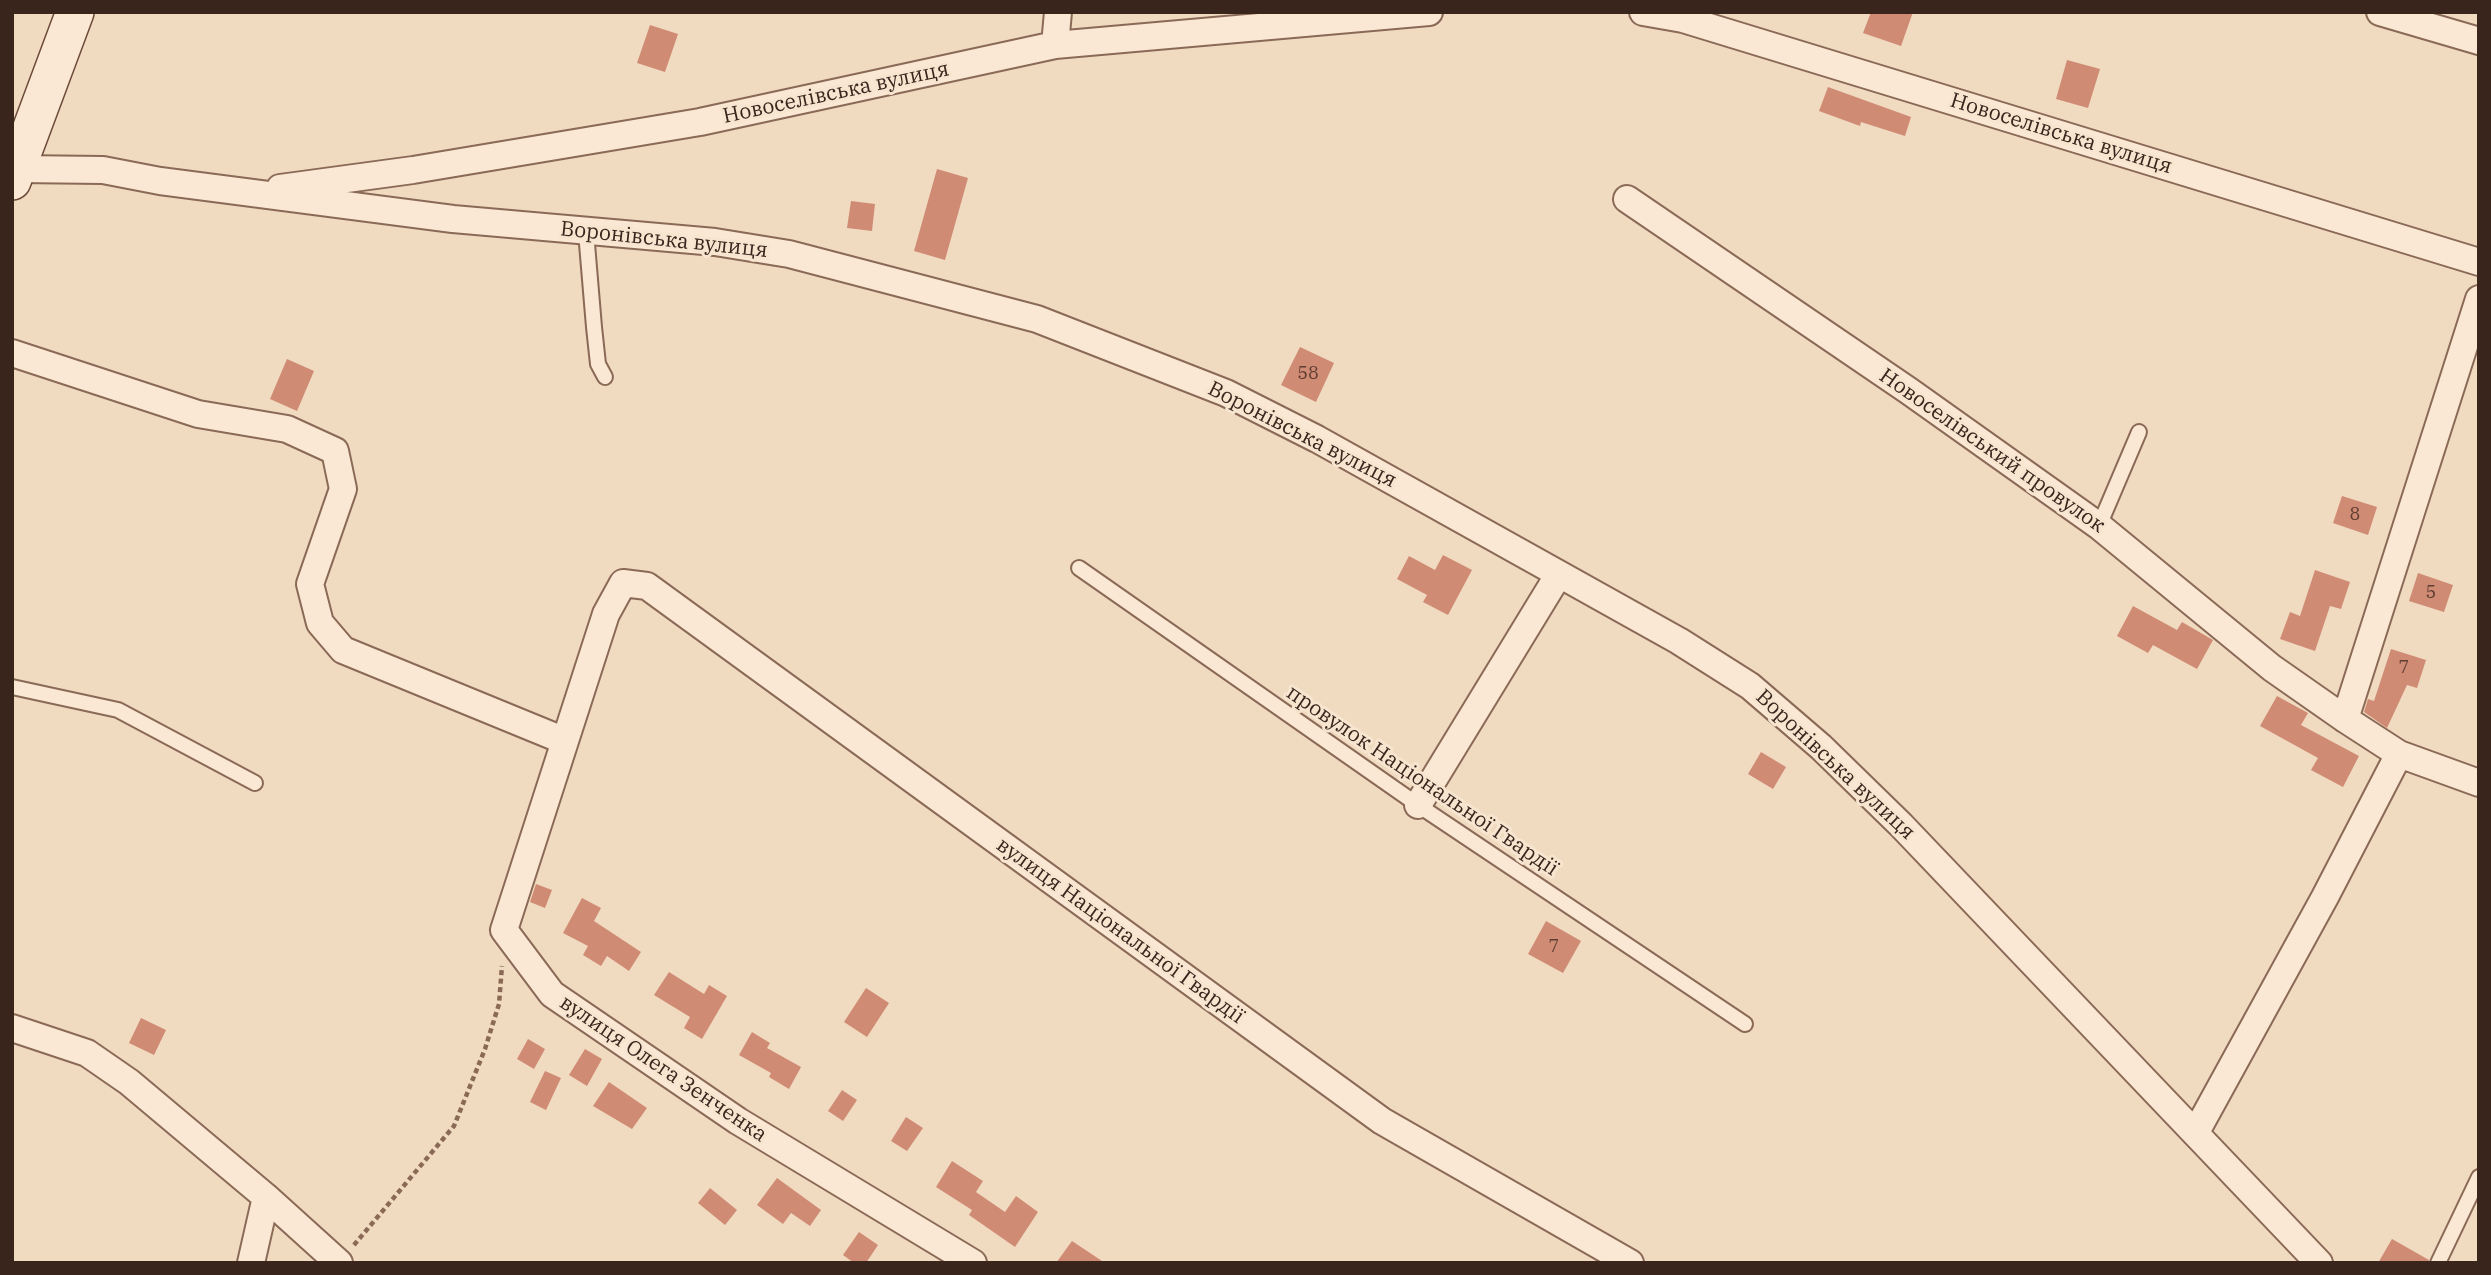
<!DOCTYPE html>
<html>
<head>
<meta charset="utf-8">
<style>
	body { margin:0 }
	#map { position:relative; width:2491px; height:1275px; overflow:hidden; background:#f0dac0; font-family:"IBM Plex Serif",serif }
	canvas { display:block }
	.frame { position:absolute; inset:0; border:14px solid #39251c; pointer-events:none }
</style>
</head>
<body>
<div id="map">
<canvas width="2491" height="1275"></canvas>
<div class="frame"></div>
</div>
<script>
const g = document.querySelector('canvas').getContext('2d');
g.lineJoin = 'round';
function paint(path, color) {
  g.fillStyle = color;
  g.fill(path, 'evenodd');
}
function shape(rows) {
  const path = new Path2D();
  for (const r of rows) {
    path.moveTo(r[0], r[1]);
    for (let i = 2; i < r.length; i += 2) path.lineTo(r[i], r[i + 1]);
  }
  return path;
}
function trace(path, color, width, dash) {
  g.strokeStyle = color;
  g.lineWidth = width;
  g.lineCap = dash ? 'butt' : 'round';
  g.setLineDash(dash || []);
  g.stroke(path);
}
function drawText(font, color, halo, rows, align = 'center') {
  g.font = font + ' "IBM Plex Serif",serif';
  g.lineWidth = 6;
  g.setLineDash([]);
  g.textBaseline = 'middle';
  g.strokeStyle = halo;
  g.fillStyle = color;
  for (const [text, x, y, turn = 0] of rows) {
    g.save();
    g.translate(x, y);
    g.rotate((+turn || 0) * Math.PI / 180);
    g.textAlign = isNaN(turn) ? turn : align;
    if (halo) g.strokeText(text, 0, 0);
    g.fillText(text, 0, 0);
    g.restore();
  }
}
const building = shape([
	[1871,12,1913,12,1901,46,1863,33],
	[650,25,678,34,665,72,637,63],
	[2067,60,2100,69,2088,108,2056,99],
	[1828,87,1911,117,1905,136,1861,122,1860,126,1819,111],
	[937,169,968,178,945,260,914,251],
	[851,201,875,204,872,231,847,228],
	[1300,347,1334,363,1316,402,1281,385],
	[287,359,314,371,297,411,270,399],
	[2342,496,2377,507,2368,535,2333,523],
	[1443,555,1472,570,1448,615,1423,602,1427,595,1397,579,1409,556,1435,570],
	[2315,570,2350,582,2341,609,2330,606,2315,651,2280,639,2290,612,2300,616],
	[2418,573,2453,585,2444,612,2409,601],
	[2133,606,2177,630,2182,622,2213,640,2197,669,2153,645,2148,653,2117,636],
	[2391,649,2426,660,2417,688,2407,685,2387,728,2364,712,2368,699,2374,701],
	[2277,696,2308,713,2301,725,2359,756,2343,787,2311,770,2318,758,2260,726],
	[1761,752,1786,767,1773,789,1748,774],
	[536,884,552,890,545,908,530,902],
	[582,898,601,908,594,921,641,952,629,971,607,956,601,966,583,955,588,946,563,933],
	[1546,921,1581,941,1563,973,1528,954],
	[669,972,704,994,709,985,727,996,702,1039,684,1028,690,1017,654,995],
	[866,988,889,1003,867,1037,844,1022],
	[141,1018,166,1030,154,1055,129,1043],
	[752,1032,770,1043,767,1048,801,1067,789,1089,769,1077,771,1073,739,1055],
	[528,1039,545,1049,534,1069,517,1059],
	[585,1049,602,1059,587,1086,569,1075],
	[545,1071,561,1078,546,1110,530,1102],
	[609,1082,647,1108,632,1129,593,1106],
	[842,1090,857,1100,843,1121,828,1111],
	[906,1117,923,1128,907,1151,891,1141],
	[952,1161,983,1181,976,1192,1005,1212,1016,1196,1038,1212,1015,1247,969,1215,972,1210,936,1187],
	[777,1178,821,1210,810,1226,791,1213,783,1224,757,1205],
	[710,1188,737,1210,725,1225,698,1203],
	[859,1232,878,1245,866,1263,854,1263,843,1255],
	[2392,1239,2429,1260,2428,1263,2378,1263],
	[1072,1241,1105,1263,1056,1263]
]);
const path = shape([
	[354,1245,454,1126,485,1049,499,1004,502,966]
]);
const lane = shape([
	[586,232,594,327,598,364,605,377],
	[2099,526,2139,432],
	[1079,568,1418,805,1745,1024],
	[12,687,118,710,255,783],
	[2438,1263,2479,1177]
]);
const street = shape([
	[1643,12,1683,19,2479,262],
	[2380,12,2479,41],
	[1055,45,1058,12],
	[17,169,103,170,160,181,453,219,715,242,789,254,1037,319,1226,393,1317,439,1559,574,1679,641,1750,686,1821,747,1901,825,2319,1263],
	[280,188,413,170,700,122,1055,45,1429,12],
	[1627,199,1909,391,2099,526,2272,668,2345,719,2399,754,2479,783],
	[12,353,198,414,287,429,335,451,343,489,310,584,320,623,343,650,565,741],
	[2345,719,2479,299],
	[1418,805,1559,574],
	[12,1028,87,1053,129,1082,266,1197,339,1263],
	[2196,1132,2325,897,2399,754],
	[251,1263,266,1197],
	[973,1263,738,1121,552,994,504,930,606,614,623,583,647,586,1382,1121,1630,1263]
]);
const secondary = shape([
	[12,181,75,12]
]);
const numberNames = [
	["58",1308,374],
	["8",2355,515],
	["5",2431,593],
	["7",2404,668],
	["7",1554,947]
];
const streetNames = [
	["Новоселівська вулиця",836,93,-12],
	["Новоселівська вулиця",2061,134,17],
	["Воронівська вулиця",664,240,6],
	["Воронівська вулиця",1302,435,27],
	["Новоселівський провулок",1992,451,35],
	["Воронівська вулиця",1835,765,43],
	["провулок Національної Гвардії",1422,781,34],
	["вулиця Національної Гвардії",1120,931,36],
	["вулиця Олега Зенченка",663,1069,34]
];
paint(building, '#d08b74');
trace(lane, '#8a6a57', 18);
trace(street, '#8a6a57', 30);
trace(secondary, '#6c4b3a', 40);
trace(path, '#8a6a57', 4.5, [5, 3.5]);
trace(lane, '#fae8d4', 14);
trace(street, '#fae8d4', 26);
trace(secondary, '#fae8d4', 37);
drawText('18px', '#5f3e32', null, numberNames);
drawText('21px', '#39251c', '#f7e5d0', streetNames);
</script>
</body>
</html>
